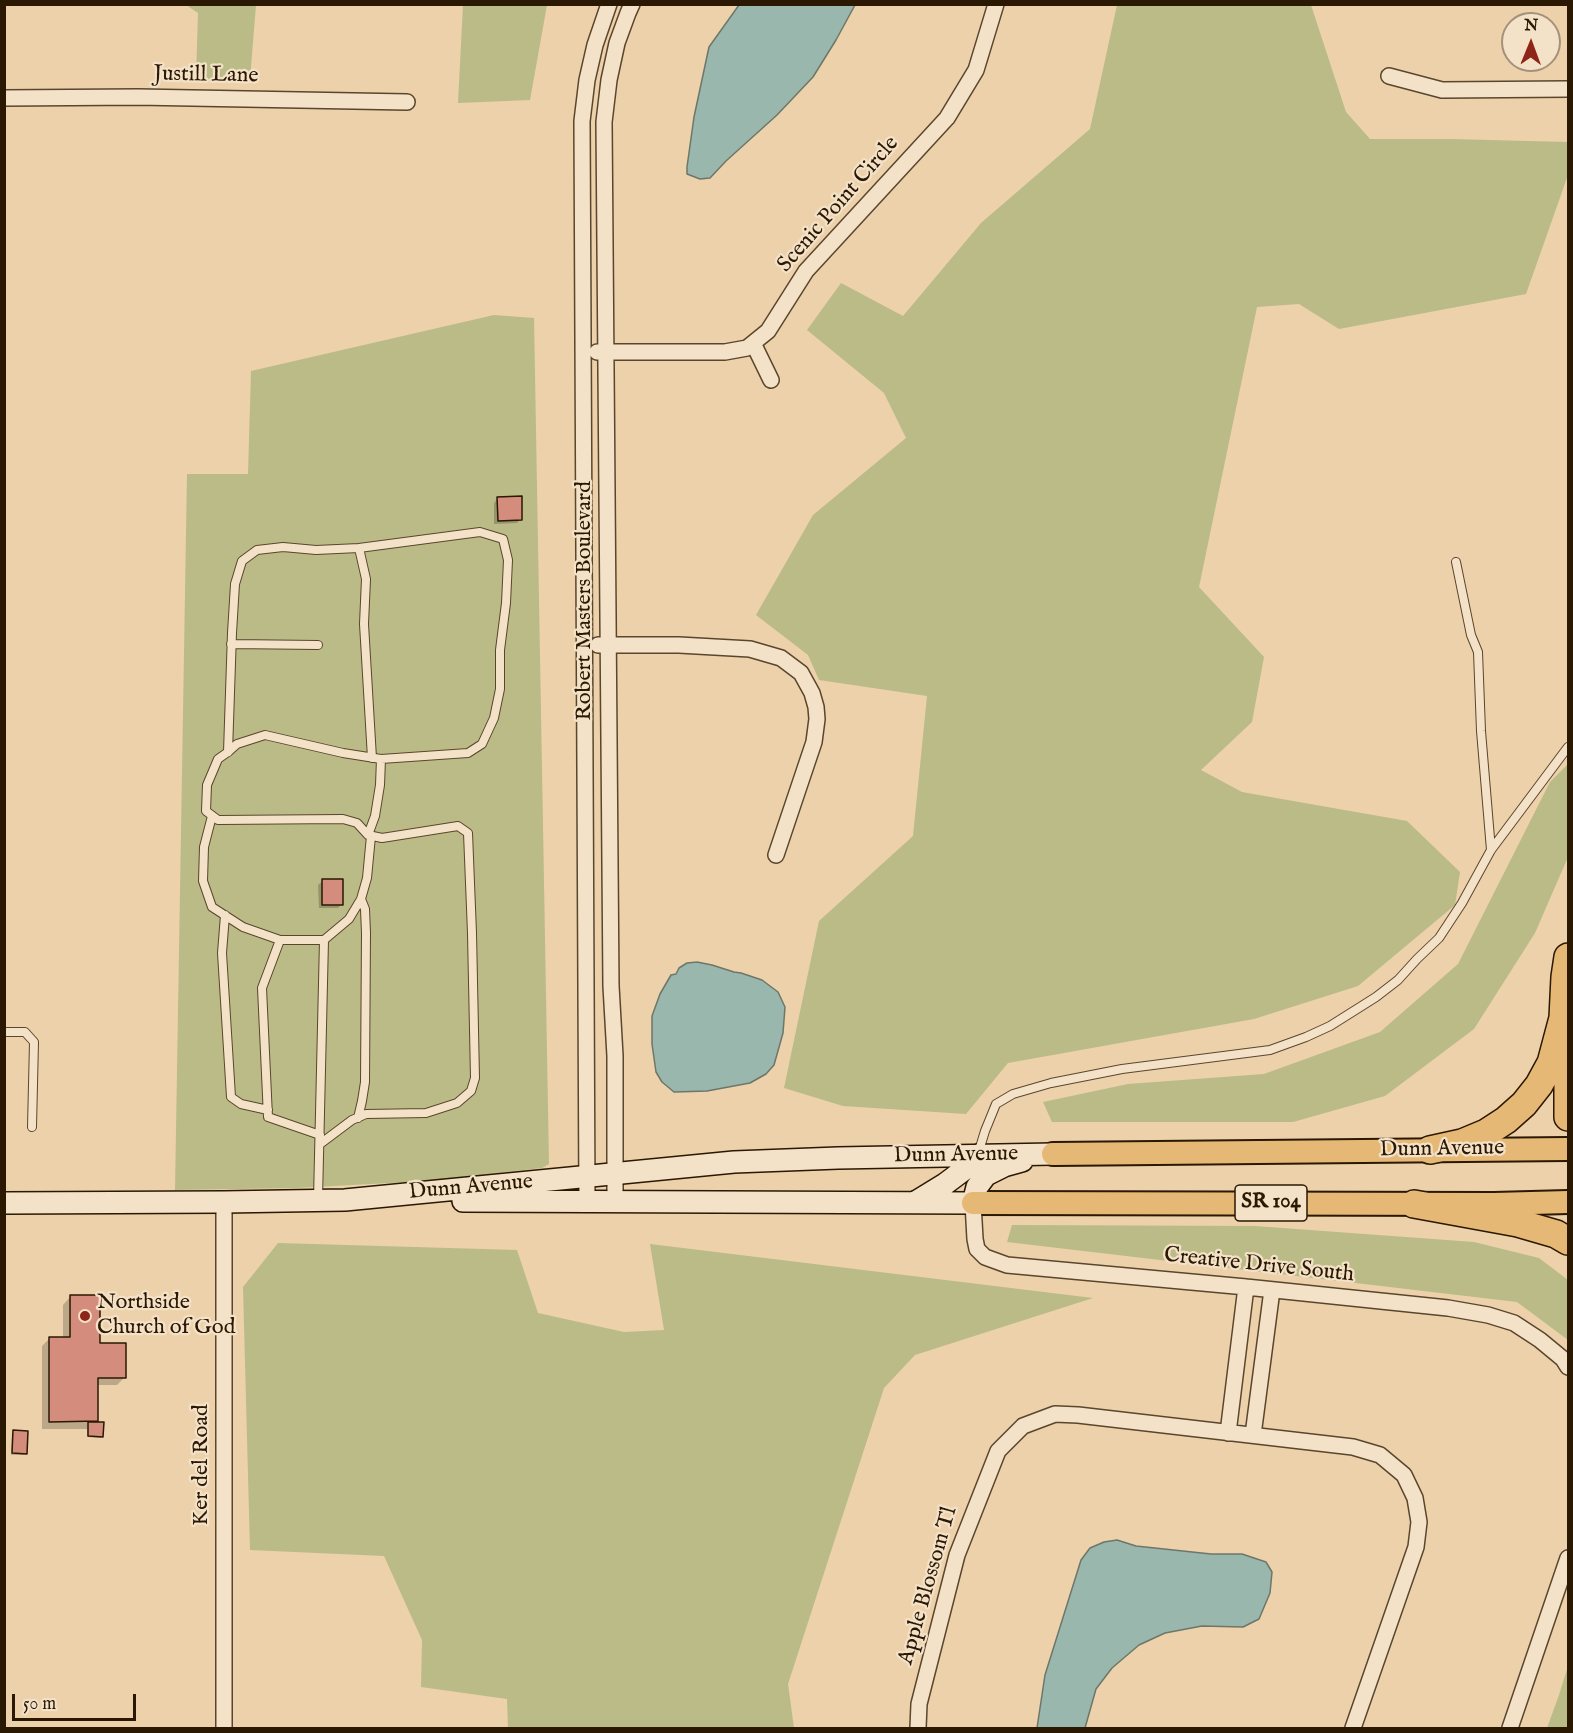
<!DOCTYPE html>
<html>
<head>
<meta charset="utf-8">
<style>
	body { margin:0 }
	#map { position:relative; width:1573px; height:1733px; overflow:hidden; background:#ecd1aa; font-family:"IM FELL English",serif }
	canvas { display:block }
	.frame { position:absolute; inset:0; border:6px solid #2a1802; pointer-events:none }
	.north { position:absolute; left:1501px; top:12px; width:60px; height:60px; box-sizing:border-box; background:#f3e1c8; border:2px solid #a39179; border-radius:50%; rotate:1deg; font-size:16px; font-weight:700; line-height:24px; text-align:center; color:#2a1802 }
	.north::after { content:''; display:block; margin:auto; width:21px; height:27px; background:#8f2418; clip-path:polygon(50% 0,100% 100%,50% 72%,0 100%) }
	.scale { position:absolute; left:12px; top:1694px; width:124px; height:27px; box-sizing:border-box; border:3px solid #2a1802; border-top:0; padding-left:8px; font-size:18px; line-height:21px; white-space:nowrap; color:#2a1802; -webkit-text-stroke:4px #f3e1c8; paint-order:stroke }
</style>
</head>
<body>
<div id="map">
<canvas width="1573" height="1733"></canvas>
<div class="frame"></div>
<div class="north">N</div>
<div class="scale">50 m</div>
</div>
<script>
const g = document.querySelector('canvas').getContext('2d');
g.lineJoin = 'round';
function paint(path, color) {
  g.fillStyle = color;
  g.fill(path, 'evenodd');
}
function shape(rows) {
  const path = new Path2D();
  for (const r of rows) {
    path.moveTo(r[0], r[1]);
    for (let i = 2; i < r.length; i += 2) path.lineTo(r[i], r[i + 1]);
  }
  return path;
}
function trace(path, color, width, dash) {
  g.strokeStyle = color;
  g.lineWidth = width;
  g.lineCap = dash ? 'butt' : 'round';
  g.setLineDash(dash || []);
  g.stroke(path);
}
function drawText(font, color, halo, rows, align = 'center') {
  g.font = font + ' "IM FELL English",serif';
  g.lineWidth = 4.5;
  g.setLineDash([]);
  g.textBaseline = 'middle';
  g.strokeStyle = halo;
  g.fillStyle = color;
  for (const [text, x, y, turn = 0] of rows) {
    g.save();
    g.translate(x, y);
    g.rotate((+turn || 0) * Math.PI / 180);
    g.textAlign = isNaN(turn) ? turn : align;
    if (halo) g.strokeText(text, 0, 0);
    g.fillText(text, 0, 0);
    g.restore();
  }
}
const green = shape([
	[186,5,256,5,250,79,196,79,198,13],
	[463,5,547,5,530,100,458,103],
	[1117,5,1311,5,1346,112,1370,139,1450,139,1568,142,1568,175,1526,294,1339,329,1299,304,1257,307,1199,587,1264,657,1252,722,1201,770,1242,792,1407,821,1460,872,1455,905,1358,986,1254,1019,1008,1063,966,1114,843,1106,784,1088,819,921,913,836,927,696,819,680,808,655,756,615,813,515,906,438,884,393,807,330,841,283,903,316,981,223,1090,129],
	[494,315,534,318,549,1164,542,1168,427,1181,296,1188,175,1190,187,474,248,474,251,371],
	[1568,764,1568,857,1535,933,1474,1029,1385,1096,1293,1122,1052,1122,1043,1102,1128,1084,1264,1074,1380,1032,1458,964,1550,782],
	[1012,1225,1255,1226,1474,1242,1539,1258,1568,1280,1568,1340,1517,1302,1007,1242],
	[278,1243,517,1250,538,1313,624,1332,664,1330,650,1244,1093,1298,915,1355,884,1388,788,1684,794,1728,508,1728,507,1699,421,1687,422,1640,384,1556,250,1550,243,1287],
	[1568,1666,1568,1728,1547,1728,1559,1695]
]);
const water = shape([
	[739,5,855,5,836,40,813,77,777,115,726,161,710,178,700,179,687,174,687,167,694,117,709,47,739,5],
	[697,962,712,965,734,972,741,973,762,980,778,992,785,1007,783,1033,774,1065,766,1074,750,1083,707,1091,674,1092,662,1082,656,1072,652,1044,652,1016,660,994,671,975,676,974,679,968,687,963,697,962],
	[1117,1540,1136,1546,1211,1554,1242,1554,1266,1562,1272,1572,1270,1593,1259,1619,1243,1627,1202,1626,1165,1633,1139,1645,1112,1668,1096,1689,1085,1728,1037,1728,1045,1675,1081,1560,1090,1548,1104,1542,1117,1540]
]);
const shadow = shape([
	[498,498,521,519,517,523,494,524,494,503],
	[323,881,342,904,338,908,319,908,318,885],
	[71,1296,99,1344,125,1377,117,1385,96,1385,96,1421,94,1424,102,1436,100,1438,87,1437,87,1429,42,1429,42,1346,50,1338,63,1338,63,1305],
	[14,1432,25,1454,24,1455,11,1455,12,1433]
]);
const building = shape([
	[522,496,522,520,498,521,497,497,522,496],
	[322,879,343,879,343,905,322,905,322,879],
	[70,1295,100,1295,100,1343,126,1343,126,1378,98,1378,98,1421,49,1422,49,1337,70,1337,70,1295],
	[88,1422,104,1422,103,1437,88,1436,88,1422],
	[13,1430,28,1431,27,1454,12,1453,13,1430]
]);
const lane = shape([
	[359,548,366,579,364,624,372,758],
	[1456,562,1471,635,1478,652,1481,731,1491,850],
	[231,644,318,645],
	[228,752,232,633,235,584,242,561,257,550,283,547,316,550,359,548,480,532,503,539,508,560,506,603,500,650,500,689,494,718,482,744,468,753,381,759,343,753,265,735,237,744,228,752,218,759,207,785,206,811,218,820,343,819,357,823,368,835,382,838,458,826,468,833,472,933,475,1078,471,1091,457,1103,426,1113,366,1114,352,1120,320,1144],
	[212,816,204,847,203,881,212,907,243,927,280,940,324,940,349,919,361,899,367,878,371,836],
	[368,835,375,816,380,785,381,759],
	[225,915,222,953,231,1097,241,1104,268,1110],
	[280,940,262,988,268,1117,320,1135],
	[4,1032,25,1032,34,1042,32,1127],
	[358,1118,362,1101,365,1082,366,933,365,909,361,899],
	[978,1154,985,1131,996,1104,1013,1094,1051,1083,1122,1069,1270,1050,1306,1037,1330,1026,1376,997,1398,980,1417,959,1439,938,1462,903,1491,850,1568,747],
	[318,1199,324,940]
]);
const street = shape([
	[1389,76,1442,90,1568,89],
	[4,98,138,97,407,102],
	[753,343,771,380],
	[597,352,725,352,747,348,768,331,806,271,947,118,976,70,996,4],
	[598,645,679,645,750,649,781,658,801,673,812,693,816,707,817,719,814,742,776,855],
	[224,1202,224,1728],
	[587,1202,582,121,587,80,595,45,609,4],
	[615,1202,615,1056,611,986,604,122,609,80,617,43,628,13,632,4],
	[973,1203,975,1239,977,1249,985,1257,1007,1265,1246,1287,1448,1308,1488,1315,1514,1323,1540,1340,1563,1359,1568,1367],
	[1228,1433,1246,1287],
	[1253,1435,1272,1290],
	[918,1728,919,1704,957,1555,998,1451,1023,1426,1055,1414,1078,1415,1353,1447,1380,1455,1404,1475,1415,1498,1419,1522,1416,1547,1353,1728],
	[1510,1728,1568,1558]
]);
const secondary = shape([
	[463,1201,973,1203,977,1187,986,1175,1004,1166,1022,1161],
	[4,1203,224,1202,345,1200,734,1162,838,1158,1053,1154],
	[914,1203,945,1184,965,1169,978,1155]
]);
const primary = shape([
	[1053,1154,1568,1149],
	[973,1203,1494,1204,1568,1202]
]);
const highway = shape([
	[1568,957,1565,977,1563,1018,1568,1061,1568,1117],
	[1430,1150,1462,1143,1486,1133,1506,1120,1524,1104,1539,1085,1551,1063,1563,1018],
	[1414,1204,1518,1223,1556,1234,1568,1241]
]);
const markers = [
	[85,1316,6,"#8f2418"]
];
const shields = [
	[1271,1203,72]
];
const shieldNames = [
	["SR 104",1271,1203]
];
const streetNames = [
	["Justill Lane",206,76,1],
	["Scenic Point Circle",839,205,-49],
	["Robert Masters Boulevard",585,601,-90],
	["Dunn Avenue",1442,1150,-1],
	["Dunn Avenue",956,1156,-1],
	["Dunn Avenue",471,1188,-5],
	["Creative Drive South",1259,1266,6],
	["Ker del Road",202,1465,-90],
	["Apple Blossom Tl",929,1586,-74]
];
const poiNames = [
	["Northside",97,1303],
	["Church of God",97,1328]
];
paint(green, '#babb87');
paint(water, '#99b7ad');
trace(water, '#6d7769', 1.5);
paint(shadow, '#0003');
paint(building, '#d48c7c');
trace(building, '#2a1802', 1.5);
trace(lane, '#5a462c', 10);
trace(street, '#5a462c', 18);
trace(secondary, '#2a1802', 24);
trace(primary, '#2a1802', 26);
trace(highway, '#2a1802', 30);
trace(lane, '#f3e1c8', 8);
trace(street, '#f3e1c8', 15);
trace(secondary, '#f3e1c8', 21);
trace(primary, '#e6b875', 22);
trace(highway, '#e6b875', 27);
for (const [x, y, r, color] of markers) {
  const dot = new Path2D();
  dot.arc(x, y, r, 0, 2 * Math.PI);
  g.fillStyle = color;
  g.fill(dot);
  trace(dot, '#f3e1c8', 2);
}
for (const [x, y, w] of shields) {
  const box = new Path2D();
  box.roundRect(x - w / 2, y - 18, w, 36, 4.5);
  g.fillStyle = '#f3e1c8';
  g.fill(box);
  trace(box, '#2a1802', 1.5);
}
drawText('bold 21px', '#2a1802', null, shieldNames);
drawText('22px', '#2a1802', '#f3e1c8', streetNames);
drawText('22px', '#2a1802', '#f3e1c8', poiNames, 'left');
</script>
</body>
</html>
